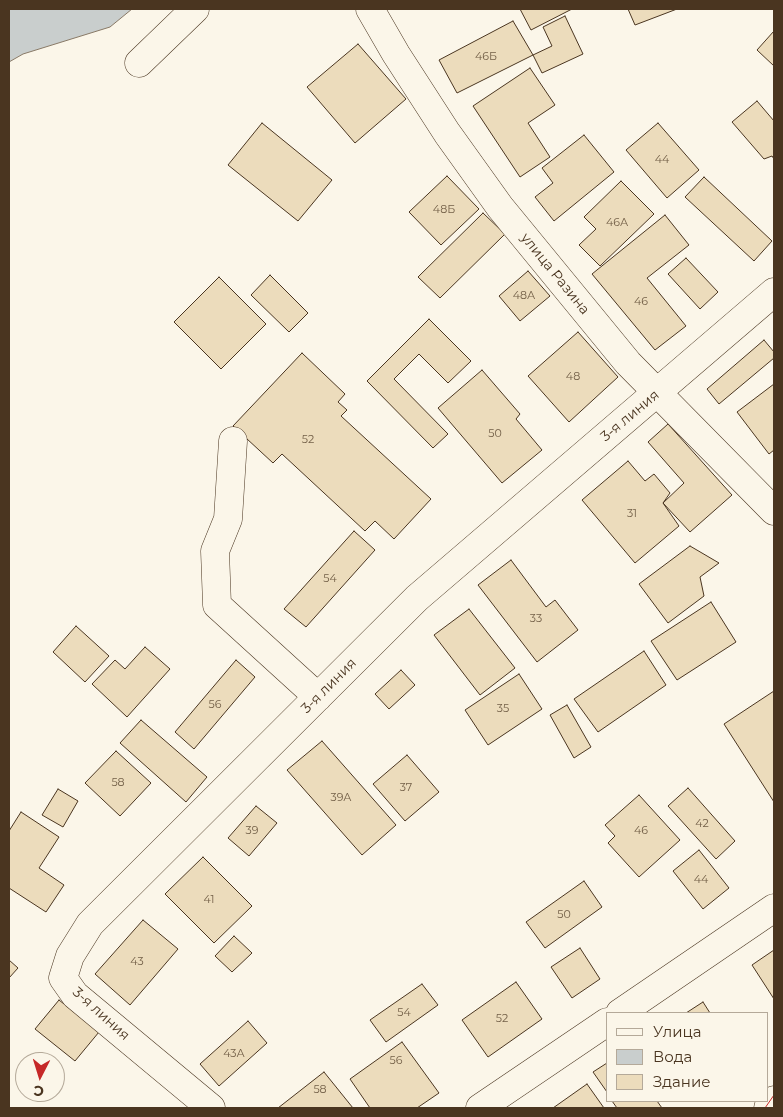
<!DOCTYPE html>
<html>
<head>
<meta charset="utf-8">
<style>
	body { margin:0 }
	#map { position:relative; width:783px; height:1117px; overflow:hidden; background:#fbf6e9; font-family:Montserrat,sans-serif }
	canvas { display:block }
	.frame { position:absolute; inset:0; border:10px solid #4a3520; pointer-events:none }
	.legend { position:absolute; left:606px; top:1012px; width:162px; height:90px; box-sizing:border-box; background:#fbf6e9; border:1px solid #b4a999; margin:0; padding:6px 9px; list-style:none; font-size:15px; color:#4a3520 }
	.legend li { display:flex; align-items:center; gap:10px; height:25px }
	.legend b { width:25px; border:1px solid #b4a999 }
	.north { position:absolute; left:15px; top:1052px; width:50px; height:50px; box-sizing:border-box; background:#fbf6e9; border:1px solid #b4a999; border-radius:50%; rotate:185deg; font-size:14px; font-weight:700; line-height:20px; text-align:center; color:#4a3520 }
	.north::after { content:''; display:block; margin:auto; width:18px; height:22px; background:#c62828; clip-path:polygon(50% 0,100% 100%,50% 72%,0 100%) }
</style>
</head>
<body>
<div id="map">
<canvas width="783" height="1117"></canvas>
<div class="frame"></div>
<ul class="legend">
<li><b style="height:6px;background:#fbf6e9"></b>Улица</li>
<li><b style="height:14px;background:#c9cecd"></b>Вода</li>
<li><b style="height:14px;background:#ecdcbc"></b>Здание</li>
</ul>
<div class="north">С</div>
</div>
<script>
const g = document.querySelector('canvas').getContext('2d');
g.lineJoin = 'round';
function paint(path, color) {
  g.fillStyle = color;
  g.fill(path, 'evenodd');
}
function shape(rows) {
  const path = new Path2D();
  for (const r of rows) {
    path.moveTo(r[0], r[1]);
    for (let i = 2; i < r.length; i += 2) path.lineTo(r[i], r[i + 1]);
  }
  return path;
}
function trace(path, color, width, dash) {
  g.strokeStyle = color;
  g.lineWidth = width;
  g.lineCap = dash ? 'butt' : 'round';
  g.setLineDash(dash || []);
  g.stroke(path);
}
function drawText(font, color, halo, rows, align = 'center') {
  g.font = font + ' Montserrat,sans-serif';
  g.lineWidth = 4;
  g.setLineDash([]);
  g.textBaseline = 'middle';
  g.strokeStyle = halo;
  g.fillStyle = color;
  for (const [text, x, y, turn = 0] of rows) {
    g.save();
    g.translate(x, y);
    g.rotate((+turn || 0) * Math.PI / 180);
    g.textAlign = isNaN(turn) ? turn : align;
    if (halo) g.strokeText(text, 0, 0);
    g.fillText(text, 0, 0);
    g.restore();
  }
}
const water = shape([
	[9,9,132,9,110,27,23,54,9,62,9,9]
]);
const building = shape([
	[520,9,572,9,531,30,520,9],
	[628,9,677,9,635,25,628,9],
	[565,16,583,54,542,73,533,55,552,46,543,27,565,16],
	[513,21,533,55,457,93,439,60,513,21],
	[774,31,774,66,757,50,774,31],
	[358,44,406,99,355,143,307,87,358,44],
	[530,68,555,105,528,123,550,157,520,177,473,106,530,68],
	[757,101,774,121,774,159,772,156,764,159,732,122,757,101],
	[262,123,332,180,298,221,228,165,262,123],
	[658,123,699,170,667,198,626,150,658,123],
	[584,135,614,172,554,221,535,197,553,183,542,168,584,135],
	[447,176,479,209,441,245,409,212,447,176],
	[704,177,772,241,754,261,685,197,704,177],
	[621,181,654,214,600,266,579,245,596,229,584,217,621,181],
	[483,213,505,234,440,298,418,277,483,213],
	[665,215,689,245,647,278,686,326,655,350,592,274,665,215],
	[686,258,718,292,700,309,668,274,686,258],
	[528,271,550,296,520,321,499,296,528,271],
	[270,275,308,313,289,332,251,295,270,275],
	[219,277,266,324,221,369,174,322,219,277],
	[429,319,471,361,448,383,419,354,394,379,448,434,433,448,367,381,429,319],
	[578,332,618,377,569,422,528,376,578,332],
	[764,340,774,352,774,358,719,404,707,389,764,340],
	[302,353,345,394,338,402,347,410,341,416,431,499,394,539,375,521,365,531,282,454,273,463,233,426,302,353],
	[482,370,520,414,516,419,542,450,502,483,438,408,482,370],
	[774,384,774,450,769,454,737,412,774,384],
	[668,424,732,495,690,532,663,503,684,483,648,442,668,424],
	[628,461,645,481,654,474,670,493,663,503,679,526,635,563,582,500,628,461],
	[354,531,375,550,306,627,284,609,354,531],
	[690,546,719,563,700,577,704,596,668,623,639,584,690,546],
	[511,560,546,607,555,600,578,630,537,662,478,585,511,560],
	[711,602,736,642,677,680,651,641,711,602],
	[469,609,515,668,480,695,434,635,469,609],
	[76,626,109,656,85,682,53,652,76,626],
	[145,647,170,669,127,717,92,684,115,660,125,669,145,647],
	[644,651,666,685,598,732,574,699,644,651],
	[236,660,255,677,194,749,175,732,236,660],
	[401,670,415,685,389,709,375,694,401,670],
	[519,674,542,709,488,745,465,710,519,674],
	[774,691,774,802,724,724,774,691],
	[567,705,591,747,574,758,550,715,567,705],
	[141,720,207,777,186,802,120,743,141,720],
	[322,741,396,825,362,855,287,770,322,741],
	[116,751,151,783,120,816,85,783,116,751],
	[407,755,439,792,405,821,373,784,407,755],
	[688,788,735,841,716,859,668,806,688,788],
	[58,789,78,801,63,827,42,815,58,789],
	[639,795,680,840,639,877,608,843,615,836,605,825,639,795],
	[256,806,277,823,249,856,228,838,256,806],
	[21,812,59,837,39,868,64,885,46,912,9,888,9,831,21,812],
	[699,850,729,888,703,909,673,871,699,850],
	[203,857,252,906,214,943,165,894,203,857],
	[584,881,602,907,545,948,526,922,584,881],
	[143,920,178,949,130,1005,95,974,143,920],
	[234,936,252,953,232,972,215,956,234,936],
	[580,948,600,979,572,998,551,967,580,948],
	[774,950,774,999,752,965,774,950],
	[9,960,18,968,9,978,9,960],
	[516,982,542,1019,488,1057,462,1020,516,982],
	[422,984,438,1005,386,1042,370,1020,422,984],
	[59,1000,99,1032,75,1061,35,1029,59,1000],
	[703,1002,710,1013,686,1013,703,1002],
	[248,1021,267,1043,219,1086,200,1064,248,1021],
	[402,1042,439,1093,417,1108,370,1108,350,1079,402,1042],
	[607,1063,607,1092,593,1072,607,1063],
	[324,1072,353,1108,278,1108,324,1072],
	[587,1084,604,1108,553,1108,587,1084],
	[612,1101,657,1101,662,1108,617,1108,612,1101]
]);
const minor = shape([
	[370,9,396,54,447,133,500,207,628,363,774,511],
	[139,63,195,9],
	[233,441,228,519,215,551,217,605,318,697],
	[620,1013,774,908],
	[211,1108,75,995,63,978,70,956,90,924,417,598,774,292],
	[480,1108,607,1022],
	[768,1108,774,1100]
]);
const power = shape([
	[765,1108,774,1095]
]);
const numberNames = [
	["46Б",486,57],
	["44",662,160],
	["48Б",444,210],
	["46А",617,223],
	["48А",524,296],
	["46",641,302],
	["48",573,377],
	["50",495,434],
	["52",308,440],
	["31",632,514],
	["54",330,579],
	["33",536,619],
	["56",215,705],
	["35",503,709],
	["58",118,783],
	["37",406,788],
	["39А",341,798],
	["42",702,824],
	["39",252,831],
	["46",641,831],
	["44",701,880],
	["41",209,900],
	["50",564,915],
	["43",137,962],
	["54",404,1013],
	["52",502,1019],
	["43А",234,1054],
	["56",396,1061],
	["58",320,1090]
];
const streetNames = [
	["улица Разина",555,274,51],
	["3-я линия",630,416,-40],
	["3-я линия",329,686,-45],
	["3-я линия",101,1014,42]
];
paint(water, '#c9cecd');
trace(water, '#887966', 1);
paint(building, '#ecdcbc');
trace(building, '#4a3520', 1);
trace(minor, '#4a3520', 29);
trace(minor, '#fbf6e9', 28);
trace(power, '#c62828', 1, [18, 4, 2.5, 4]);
drawText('11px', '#725f47', null, numberNames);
drawText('14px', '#4a3520', '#fbf6e9', streetNames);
</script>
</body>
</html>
